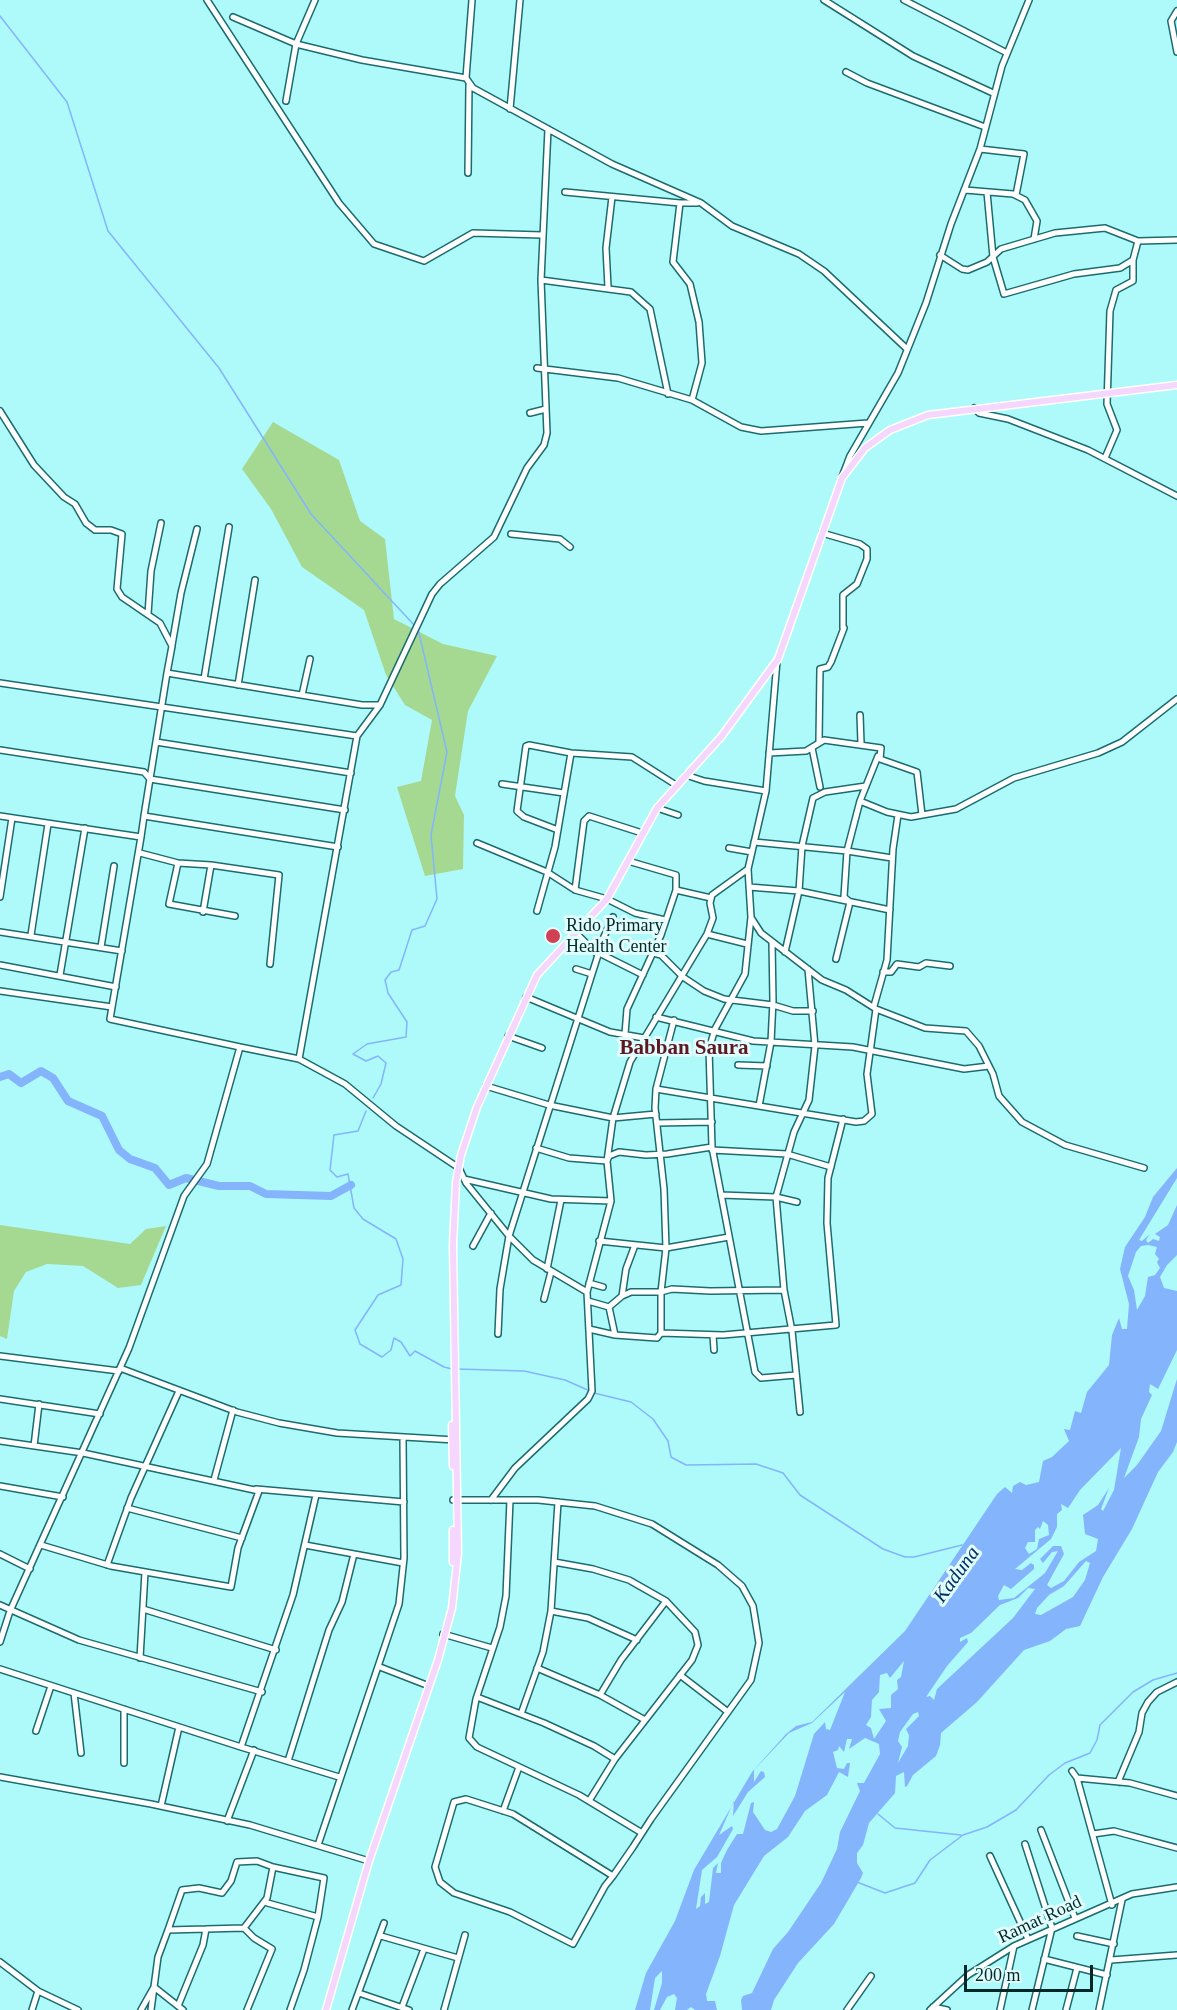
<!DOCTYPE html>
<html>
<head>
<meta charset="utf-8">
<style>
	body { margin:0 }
	#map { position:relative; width:1177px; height:2010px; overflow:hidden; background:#aefafb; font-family:"Times New Roman",serif }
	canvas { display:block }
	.scale { position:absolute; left:964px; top:1965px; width:129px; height:27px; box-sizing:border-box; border:3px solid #062728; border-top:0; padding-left:8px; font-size:18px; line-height:21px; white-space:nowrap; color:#062728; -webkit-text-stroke:4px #e1fefe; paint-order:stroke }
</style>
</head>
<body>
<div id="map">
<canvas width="1177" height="2010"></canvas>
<div class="scale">200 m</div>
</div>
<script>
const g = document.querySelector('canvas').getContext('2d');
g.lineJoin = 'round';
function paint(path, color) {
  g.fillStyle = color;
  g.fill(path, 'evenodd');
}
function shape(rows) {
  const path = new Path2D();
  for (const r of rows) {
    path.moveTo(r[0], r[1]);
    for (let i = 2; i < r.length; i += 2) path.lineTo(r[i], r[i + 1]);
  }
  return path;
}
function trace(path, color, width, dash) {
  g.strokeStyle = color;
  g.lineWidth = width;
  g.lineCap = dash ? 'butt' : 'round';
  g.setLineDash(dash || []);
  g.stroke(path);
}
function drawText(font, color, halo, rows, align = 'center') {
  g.font = font + ' "Times New Roman",serif';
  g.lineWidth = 6;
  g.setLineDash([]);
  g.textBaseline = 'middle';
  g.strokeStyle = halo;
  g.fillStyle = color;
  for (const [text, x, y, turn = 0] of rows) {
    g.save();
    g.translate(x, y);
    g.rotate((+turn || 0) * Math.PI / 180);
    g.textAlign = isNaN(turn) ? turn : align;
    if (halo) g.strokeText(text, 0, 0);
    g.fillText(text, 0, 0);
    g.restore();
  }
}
const green = shape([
	[273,422,339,460,360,521,385,539,394,619,443,644,497,656,468,711,455,796,464,815,463,869,425,876,397,787,421,781,432,720,405,705,386,675,364,610,302,567,271,509,242,469],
	[0,1225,130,1244,146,1229,166,1226,141,1285,118,1288,83,1266,47,1264,26,1272,14,1291,7,1339,0,1336]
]);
const water = shape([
	[1177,1168,1177,1178,1139,1240,1142,1241,1150,1234,1146,1240,1148,1243,1153,1239,1159,1241,1160,1237,1155,1234,1168,1225,1177,1205,1177,1255,1167,1265,1160,1277,1164,1288,1177,1291,1177,1350,1158,1389,1150,1384,1149,1392,1152,1395,1141,1419,1139,1437,1124,1478,1137,1465,1161,1431,1177,1379,1177,1442,1173,1452,1158,1472,1132,1529,1103,1577,1080,1626,1066,1629,1050,1641,1024,1650,977,1702,941,1733,940,1745,936,1756,913,1775,907,1786,905,1787,904,1772,896,1776,895,1793,869,1823,863,1845,857,1853,857,1863,863,1873,861,1878,834,1924,798,1963,774,2000,771,2010,742,2010,741,2000,743,1996,752,1993,773,1949,788,1932,821,1883,837,1849,840,1832,860,1791,857,1783,864,1783,880,1754,879,1744,865,1738,849,1749,852,1739,847,1739,844,1752,839,1746,838,1750,833,1752,837,1768,844,1769,847,1763,850,1763,848,1777,839,1772,827,1795,805,1811,788,1837,764,1856,734,1905,720,1956,706,1994,707,2001,715,2001,717,2010,695,2010,691,2007,687,2010,675,2010,677,1998,674,1994,667,1997,660,2010,654,2010,662,1983,662,1971,655,1978,650,2010,635,2010,646,1973,675,1921,694,1870,752,1772,786,1734,796,1726,812,1722,905,1631,997,1494,1005,1487,1012,1493,1013,1486,1020,1482,1026,1485,1039,1482,1043,1461,1052,1457,1069,1441,1064,1429,1070,1430,1075,1411,1081,1413,1087,1392,1109,1365,1112,1335,1119,1318,1122,1329,1127,1329,1129,1304,1120,1269,1125,1247,1145,1217,1153,1197],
	[1148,1245,1157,1247,1155,1254,1159,1259,1157,1262,1160,1268,1155,1275,1148,1277,1145,1296,1137,1310,1134,1290,1128,1276,1136,1252,1141,1246],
	[1121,1448,1114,1490,1103,1511,1101,1509,1109,1488,1098,1505,1083,1515,1085,1534,1098,1539,1096,1551,1079,1562,1064,1581,1051,1588,1047,1585,1064,1554,1061,1546,1053,1546,1040,1559,1043,1563,1052,1552,1058,1551,1045,1573,1014,1598,999,1600,998,1596,1004,1585,1011,1589,1034,1569,1034,1565,1031,1563,1022,1570,1015,1569,1051,1539,1057,1527,1057,1514,1062,1510,1061,1504,1068,1508,1080,1490],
	[1043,1521,1048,1525,1049,1535,1039,1539,1037,1549,1029,1554,1025,1548,1028,1542,1035,1542,1035,1530,1038,1527,1040,1529],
	[1086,1561,1090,1563,1085,1580,1073,1597,1041,1615,1035,1614,1037,1608,1049,1595,1064,1586],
	[1028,1588,1035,1589,1013,1618,937,1689,934,1700,930,1696,926,1697,947,1666,968,1642,967,1638,960,1642,960,1638,971,1633,1000,1605,1018,1598],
	[904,1661,901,1677,897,1680,898,1689,891,1695,891,1708,879,1709,886,1721,874,1739,871,1728,866,1725,871,1717,872,1700,879,1692,880,1675,887,1673,890,1678],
	[845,1692,830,1730,826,1729,825,1722,814,1734,795,1796,777,1829,771,1832,765,1830,753,1812,754,1802,751,1803,743,1834,737,1834,727,1850,721,1863,721,1873,716,1873,718,1863,713,1868,709,1902,705,1904,705,1893,701,1897,700,1906,696,1909,702,1870,717,1857,733,1829,732,1826,719,1835,734,1801,733,1816,748,1792,765,1777,764,1772,761,1771,754,1782,754,1770,789,1733,812,1723],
	[918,1712,919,1716,906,1729,909,1735,908,1746,898,1763,902,1747,898,1741,900,1732,913,1714]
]);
const stream = shape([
	[0,16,67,102,108,231,219,368,311,514,415,626],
	[373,1098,381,1084,386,1063,378,1056,366,1061,353,1054,367,1044,406,1037,407,1022,388,993,385,980,391,972,399,970,412,930,425,926,437,899,431,835,447,752,418,629],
	[366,1111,358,1131,334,1135,330,1170,337,1177,348,1174,354,1208,363,1219,396,1239,403,1259,401,1285,378,1295,355,1330,360,1344,382,1357,391,1350,394,1338,401,1342,410,1356,415,1351,444,1367,452,1369],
	[457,1369,524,1371,565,1380,590,1391],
	[594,1393,631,1402,653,1419,668,1441,671,1457,686,1465,756,1464,783,1473,800,1495,883,1549,905,1557,914,1557,962,1545],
	[878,1814,895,1828,961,1835],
	[857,1882,885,1893,915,1883,930,1860,963,1835,987,1827,1016,1810,1049,1775,1065,1763,1090,1753,1097,1740,1100,1725,1133,1692,1153,1680,1177,1673]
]);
const river = shape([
	[0,1077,9,1074,21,1083,41,1071,53,1078,68,1101,102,1116,119,1150,130,1159,155,1168,169,1185,186,1178,219,1186,250,1186,266,1194,331,1196,351,1185]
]);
const minor = shape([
	[207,0,339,203,374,244,424,261,473,233,542,235],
	[472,0,466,78,473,88,612,164,701,203,732,226,799,254,824,271,907,349],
	[824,0,913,56,993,93],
	[904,0,1007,53],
	[1177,11,1171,21,1177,52],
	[233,17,296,44,362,60,466,78],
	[846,72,867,83,985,127],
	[286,101,296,44,315,0],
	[510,109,520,0],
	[980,149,1024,154,1016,195],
	[468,173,469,85],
	[965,190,1013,194,1025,200,1037,221,1034,239],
	[565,192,680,203],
	[987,192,993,257,1004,294,1074,274,1120,268,1133,260,1138,241],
	[940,255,962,269,968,270,987,262,1001,249,1055,233,1105,228,1138,241,1177,240],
	[541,280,631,292,650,309,668,394],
	[608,287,606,248,612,197],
	[537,368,618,378,692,400,741,427,761,431,868,423],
	[692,400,702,363,699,322,690,284,673,262,680,203,697,203],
	[974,408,979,413,1008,419,1088,450,1177,496],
	[0,411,34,465,64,497,75,504,86,523,95,530,111,530,122,534,117,589,122,597,160,623,172,646,167,673,362,705,380,705],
	[530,413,546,409],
	[1105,458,1117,430,1107,404,1110,311,1116,290,1133,281,1133,260],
	[842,477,850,456,898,373,926,303,951,224,980,149,1002,66,1029,0],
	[822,533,860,544,867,549,867,559,857,584,843,595,843,628],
	[511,534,560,539,570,547],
	[148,614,151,571,161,523],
	[172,645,181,593,197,529],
	[204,679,229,527],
	[0,683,357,736],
	[238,685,255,580],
	[302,695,310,659],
	[860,715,861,743],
	[819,741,820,669,828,667,831,662,844,628],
	[156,742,351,773],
	[812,748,820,787],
	[0,750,144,772,150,779,345,810],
	[769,753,806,751,824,740,881,748,880,759,917,772,922,815],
	[686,775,704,781,766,791],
	[502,784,564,793],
	[860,801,887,812,911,817,956,809,1014,778,1098,753,1122,742,1177,699],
	[657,808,678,815],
	[0,816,141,837,144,816,338,847],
	[144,816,167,673],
	[558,830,524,817,517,811,526,746,529,745,571,753,632,757,676,785],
	[754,842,847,851,892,858],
	[477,843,547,872,575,890,607,899,635,913,665,920],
	[729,848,752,852],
	[140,853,178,863,211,865,279,875,270,964],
	[178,863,169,904,235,916],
	[749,887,799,891,890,910],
	[575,890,584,821,589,816,642,833],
	[676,890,711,898],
	[0,897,12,818],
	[850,902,844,897,847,851,860,801,878,756],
	[537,911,555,847,571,753],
	[203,912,211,865],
	[613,917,597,952,643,975],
	[752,919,761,933,822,980,846,990,876,1009,925,1028,966,1031,979,1046,993,1074,999,1096,1022,1122,1065,1145,1144,1168],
	[0,932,122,951],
	[707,934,747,944],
	[31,935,48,824],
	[101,947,114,866],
	[785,952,799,891,802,846,813,798,825,792,866,786],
	[653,953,661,955,683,977,704,991,724,999,773,1005,793,1011,813,1011],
	[836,959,850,902],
	[0,965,116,987],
	[576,969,592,974],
	[883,972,891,972,897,964,919,967,926,963,950,966],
	[60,975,85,828],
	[0,991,112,1007,110,1019,240,1047],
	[526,997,610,1032,644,1038],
	[874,1006,887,960,893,849,898,815],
	[112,1007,141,837],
	[656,1017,753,1041,853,1047,964,1069,989,1066],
	[625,1034,627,1009,661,935,676,890,676,875,628,861],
	[508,1036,542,1048],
	[299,1059,345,1084,396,1126,459,1168,466,1183,509,1236,533,1260,587,1292],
	[738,1065,767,1066],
	[486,1086,549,1105,613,1118,656,1114],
	[656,1089,856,1122,864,1121,872,1114,867,1074,876,1009],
	[759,1106,771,1042,773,1001,772,942],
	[657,1123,712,1122],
	[712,1147,755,1372,761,1378,796,1375],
	[536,1148,569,1158,607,1161,613,1118,630,1062,707,934,713,918,710,903,712,895,748,869],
	[712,1150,787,1154,831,1167],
	[464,1179,551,1199,611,1201],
	[721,1195,776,1197,797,1202],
	[599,1241,666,1248,729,1237],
	[473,1246,491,1213],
	[547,1269,561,1200],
	[589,1283,603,1287],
	[622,1296,626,1269,635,1245],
	[544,1299,551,1272],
	[588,1301,609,1307,615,1335,657,1338,661,1333,723,1335,836,1325,827,1223,828,1178,843,1119],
	[609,1307,622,1296,631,1292,661,1292,672,1289,710,1291,784,1290],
	[589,1329,615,1335],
	[661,1333,661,1292,666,1248,664,1189,655,1108,656,1089,674,1020],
	[498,1334,500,1289,509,1236,598,955,576,933],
	[713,1335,714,1350],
	[0,1356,119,1371],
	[120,1368,237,1412,279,1423,337,1433,455,1440],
	[0,1399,100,1414],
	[800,1412,792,1331,784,1290,776,1197,794,1132,809,1100,815,1046,808,969],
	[0,1441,83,1453,259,1491,238,1548,231,1587,111,1566,41,1545],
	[34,1446,39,1404],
	[214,1480,233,1410],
	[0,1486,63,1497],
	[256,1489,404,1502],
	[316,1495,293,1595,241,1747,339,1777],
	[453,1500,538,1500,595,1506,652,1524,718,1565,742,1586,753,1606,759,1643,751,1680,651,1819,633,1847,613,1876,605,1886,573,1944,510,1912,454,1893,440,1882,435,1867,454,1802,466,1799,513,1814,613,1876],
	[491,1500,515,1468,588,1399,592,1391,587,1292,611,1201,607,1161,609,1156,619,1152,646,1155,667,1154,712,1147,709,1049,715,1029,745,974,751,917,748,869,766,791,777,661],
	[510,1500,506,1596,500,1627,476,1699,469,1738,477,1747,579,1795,642,1833],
	[127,1508,242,1538],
	[305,1545,403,1563],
	[0,1554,30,1569],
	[554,1562,593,1569,629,1580,666,1601,695,1632,698,1645,692,1660,615,1759,589,1801],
	[107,1565,131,1498,179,1391],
	[0,1605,79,1640,262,1692],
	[143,1609,276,1650],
	[551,1611,588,1618,637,1640],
	[443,1634,492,1648],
	[0,1642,10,1611,129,1348,184,1196,207,1164,240,1047,299,1059,357,736,380,705,432,594,440,584,494,537,527,468,544,445,547,433,541,280,548,129],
	[140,1658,145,1572],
	[380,1667,429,1686],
	[537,1668,600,1695,645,1720],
	[0,1669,241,1747],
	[680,1675,728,1712],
	[74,1693,81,1753],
	[600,1695,621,1660,666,1601],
	[477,1697,544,1723,594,1746,615,1759],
	[521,1714,543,1652,551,1611,558,1502],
	[36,1731,51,1686],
	[288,1761,329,1630,342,1602,354,1554],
	[124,1763,124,1709],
	[1072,1771,1077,1778,1112,1905],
	[0,1777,151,1804,250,1825,369,1861],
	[1077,1778,1130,1783,1177,1796],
	[1118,1782,1139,1732,1142,1713,1148,1702,1157,1692,1177,1682],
	[161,1806,179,1727],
	[503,1811,519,1767],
	[227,1821,254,1750],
	[1041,1830,1075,1918],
	[1093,1834,1114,1831,1177,1848],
	[1025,1844,1052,1928,1032,2010],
	[318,1845,399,1604,404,1558,403,1438],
	[990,1856,1028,1939],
	[264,1902,318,1917],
	[244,1928,254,1938,272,1949,247,2010],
	[168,1930,182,1890,199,1888,222,1893,231,1881,237,1862,257,1861,273,1867],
	[381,1936,458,1958],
	[1077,1936,1114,1944],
	[1044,1959,1107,1975],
	[1111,1960,1177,1955],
	[0,1962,38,1991,78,2010],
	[359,1993,409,2010],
	[178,2006,203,1945,206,1929],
	[402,2007,424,1949],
	[933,2007,947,2010],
	[32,2010,38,1991],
	[141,2010,154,1987,158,1957,168,1930,244,1928,267,1898,273,1867,324,1878,318,1917,304,1970,290,2010],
	[151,2010,154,1987,183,2010],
	[352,2010,384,1923],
	[444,2010,465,1935],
	[847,2010,871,1976],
	[930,2010,968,1975,1014,1946,1132,1894,1177,1887],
	[1000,2010,1014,1946],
	[1066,2010,1077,1968],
	[1099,2010,1122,1900]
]);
const major = shape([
	[452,1425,453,1466],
	[453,1530,453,1562],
	[326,2010,369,1861,438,1660,452,1608,458,1553,453,1245,456,1182,461,1155,477,1107,537,975,607,899,657,808,721,737,778,659,842,478,865,448,890,430,928,415,1177,385]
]);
const markers = [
	[553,936,8,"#d24153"]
];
const poiNames = [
	["Rido Primary",566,926],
	["Health Center",566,947]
];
const streetNames = [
	["Ramat Road",1040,1920,-25]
];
const waterNames = [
	["Kaduna",957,1575,-54]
];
const quarterNames = [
	["Babban Saura",684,1049]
];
paint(green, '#a5d992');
paint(water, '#83b4fc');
trace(stream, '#83b4fc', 1.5);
trace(river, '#83b4fc', 8);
trace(minor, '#1c6c6f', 8);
trace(major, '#fff', 9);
trace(minor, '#fff', 5);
trace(major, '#f5d7fe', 6);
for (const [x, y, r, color] of markers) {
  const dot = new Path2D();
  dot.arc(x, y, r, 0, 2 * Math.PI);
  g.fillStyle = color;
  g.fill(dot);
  trace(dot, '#e1fefe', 2);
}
drawText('18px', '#062728', '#e1fefe', poiNames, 'left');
drawText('18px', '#062728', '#e1fefe', streetNames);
drawText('italic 20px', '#042d64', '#e1fefe', waterNames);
drawText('bold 21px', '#5e1821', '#e1fefe', quarterNames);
</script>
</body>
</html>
